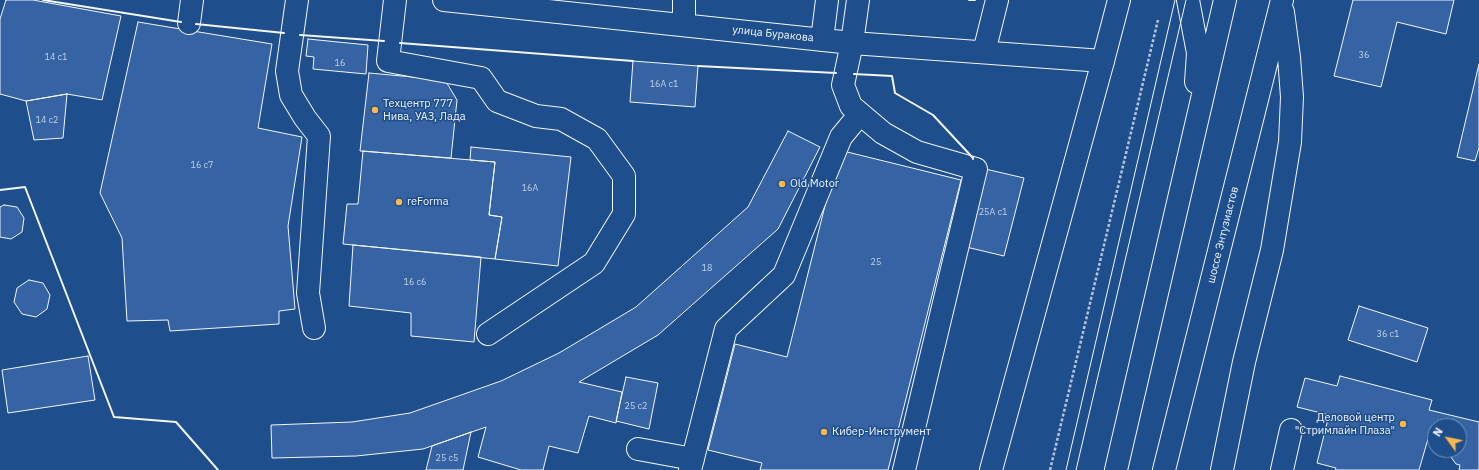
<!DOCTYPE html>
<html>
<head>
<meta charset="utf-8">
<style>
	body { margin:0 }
	#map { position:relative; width:1479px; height:470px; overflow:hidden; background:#1f4e8c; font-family:"IBM Plex Sans",sans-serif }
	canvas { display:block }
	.north { position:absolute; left:1427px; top:418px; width:40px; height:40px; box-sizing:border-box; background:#1f4e8c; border:1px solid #7391ba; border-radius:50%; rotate:303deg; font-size:11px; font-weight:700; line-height:16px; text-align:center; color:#f2f6ff }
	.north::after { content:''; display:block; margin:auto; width:14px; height:18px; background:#ffb74d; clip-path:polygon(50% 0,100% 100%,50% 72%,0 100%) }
</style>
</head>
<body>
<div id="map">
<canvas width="1479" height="470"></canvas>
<div class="north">N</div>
</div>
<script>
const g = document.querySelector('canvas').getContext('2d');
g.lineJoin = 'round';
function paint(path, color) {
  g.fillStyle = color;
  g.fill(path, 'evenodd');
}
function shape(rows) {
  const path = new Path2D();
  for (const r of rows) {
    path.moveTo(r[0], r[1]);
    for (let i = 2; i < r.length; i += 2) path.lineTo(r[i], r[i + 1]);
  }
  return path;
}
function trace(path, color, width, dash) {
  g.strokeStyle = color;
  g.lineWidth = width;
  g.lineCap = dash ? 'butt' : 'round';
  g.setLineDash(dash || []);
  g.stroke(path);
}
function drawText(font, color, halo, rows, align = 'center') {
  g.font = font + ' "IBM Plex Sans",sans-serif';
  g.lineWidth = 3;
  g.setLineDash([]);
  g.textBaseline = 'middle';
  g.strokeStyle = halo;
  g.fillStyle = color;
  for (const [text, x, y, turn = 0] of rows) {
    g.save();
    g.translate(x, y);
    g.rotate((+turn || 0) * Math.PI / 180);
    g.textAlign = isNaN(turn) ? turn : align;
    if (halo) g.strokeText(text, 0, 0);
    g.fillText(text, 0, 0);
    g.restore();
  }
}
const building = shape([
	[6,0,33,0,121,16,102,100,67,94,26,101,0,94,0,19,6,0],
	[1353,0,1454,0,1446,34,1397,22,1381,87,1334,76,1353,0],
	[138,22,272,44,258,128,302,137,288,226,295,309,279,311,279,324,170,331,168,320,127,321,122,238,100,193,138,22],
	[308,39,368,45,366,74,313,69,314,57,306,56,308,39],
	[633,61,698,66,695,107,630,102,633,61],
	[1479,64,1479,148,1475,161,1457,157,1479,64],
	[369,73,445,80,457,100,451,158,360,151,369,73],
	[67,94,63,138,34,140,26,101,67,94],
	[788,131,820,147,778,229,658,335,579,382,622,392,616,423,589,416,578,453,549,446,543,470,521,470,478,457,486,427,423,449,356,456,272,458,271,425,352,422,410,413,501,381,559,353,636,307,748,207,788,131],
	[471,147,571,157,558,266,495,259,502,217,489,215,495,162,470,160,471,147],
	[839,150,961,180,888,470,760,470,762,463,708,450,735,344,787,357,839,150],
	[363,151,495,162,489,215,502,217,495,259,343,244,347,204,358,204,363,151],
	[981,168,1024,178,1004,256,962,246,981,168],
	[4,205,17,207,24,218,22,232,11,239,0,237,0,207,4,205],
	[353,245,481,257,474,342,411,336,411,313,349,306,353,245],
	[29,280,43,283,50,295,47,309,36,317,22,314,14,302,17,288,29,280],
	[1359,306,1428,328,1417,362,1348,340,1359,306],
	[88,356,95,400,8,413,2,370,88,356],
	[1340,376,1432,400,1429,410,1479,422,1479,470,1459,470,1460,465,1456,464,1451,457,1452,453,1442,450,1459,450,1459,426,1435,426,1435,441,1428,439,1419,470,1335,470,1336,468,1317,463,1329,415,1297,407,1305,378,1337,386,1340,376],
	[626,377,658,383,649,429,616,421,626,377],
	[471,432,463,470,426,470,432,446,471,432]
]);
const path = shape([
	[1050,470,1158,20]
]);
const minor = shape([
	[297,0,287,71,291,95,305,118,319,136,308,293,314,328],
	[395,0,388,61,481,78,497,101,536,116,561,119,597,139,624,176,624,214,594,263,488,334],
	[444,0,852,43,1103,61],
	[858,0,852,43,843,85,851,106,883,133,917,152,976,169,904,470],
	[189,23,192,0],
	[684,25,684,0],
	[822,40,827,0],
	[984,52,997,0],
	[638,449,693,459],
	[690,470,726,329,784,275,841,137,860,114],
	[1282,470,1291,430]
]);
const major = shape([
	[1188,0,1198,53,1196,82],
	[991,470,1103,61,1119,0],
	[1116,470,1225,0],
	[1164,470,1282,0],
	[1222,470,1244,362,1272,250,1290,142,1292,97,1289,57,1283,12]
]);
const tram = shape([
	[1066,470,1175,0],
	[1076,470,1186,0]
]);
const wall = shape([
	[43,0,181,22],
	[969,0,975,0],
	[196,24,284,33],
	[300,35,384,41],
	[400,43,633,61],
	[698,66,836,73],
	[854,74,892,76,895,93,933,115,973,158,973,159],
	[0,190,25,187,114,417,176,422,218,470]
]);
const markers = [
	[375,110,4,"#ffb74d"],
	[782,184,4,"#ffb74d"],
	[399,202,4,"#ffb74d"],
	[1403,424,4,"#ffb74d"],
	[824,432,4,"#ffb74d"]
];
const numberNames = [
	["36",1364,55],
	["14 с1",56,57],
	["16",340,63],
	["16А с1",664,84],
	["14 с2",47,120],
	["16 с7",202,165],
	["16А",530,188],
	["25A c1",993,212],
	["25",876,262],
	["18",707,268],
	["16 с6",415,282],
	["36 с1",1388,334],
	["25 с2",636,406],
	["25 с5",447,458]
];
const streetNames = [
	["улица Буракова",773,34,6],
	["шоссе Энтузиастов",1223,235,-76]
];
const poiNames = [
	["Техцентр 777",383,104],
	["Нива, УАЗ, Лада",383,117],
	["Old Motor",790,184],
	["reForma",407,202],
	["Деловой центр",1395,418,"right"],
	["\"Стримлайн Плаза\"",1395,431,"right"],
	["Кибер-Инструмент",832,432]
];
paint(building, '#3563a3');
trace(building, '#f2f6ff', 1);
trace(minor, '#f2f6ff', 24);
trace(major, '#f2f6ff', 24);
trace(path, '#b3c4dc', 2.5, [3, 2]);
trace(minor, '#1f4e8c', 22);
trace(major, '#1f4e8c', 22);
trace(tram, '#f2f6ff', 1);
trace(wall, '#f2f6ff', 2);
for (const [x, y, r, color] of markers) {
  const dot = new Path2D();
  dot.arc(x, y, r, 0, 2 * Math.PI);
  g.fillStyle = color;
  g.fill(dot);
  trace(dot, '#1f4e8c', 1.5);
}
drawText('9px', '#c3d1e8', null, numberNames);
drawText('11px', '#f2f6ff', '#1f4e8c', streetNames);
drawText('11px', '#f2f6ff', '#1f4e8c', poiNames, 'left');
</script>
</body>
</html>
